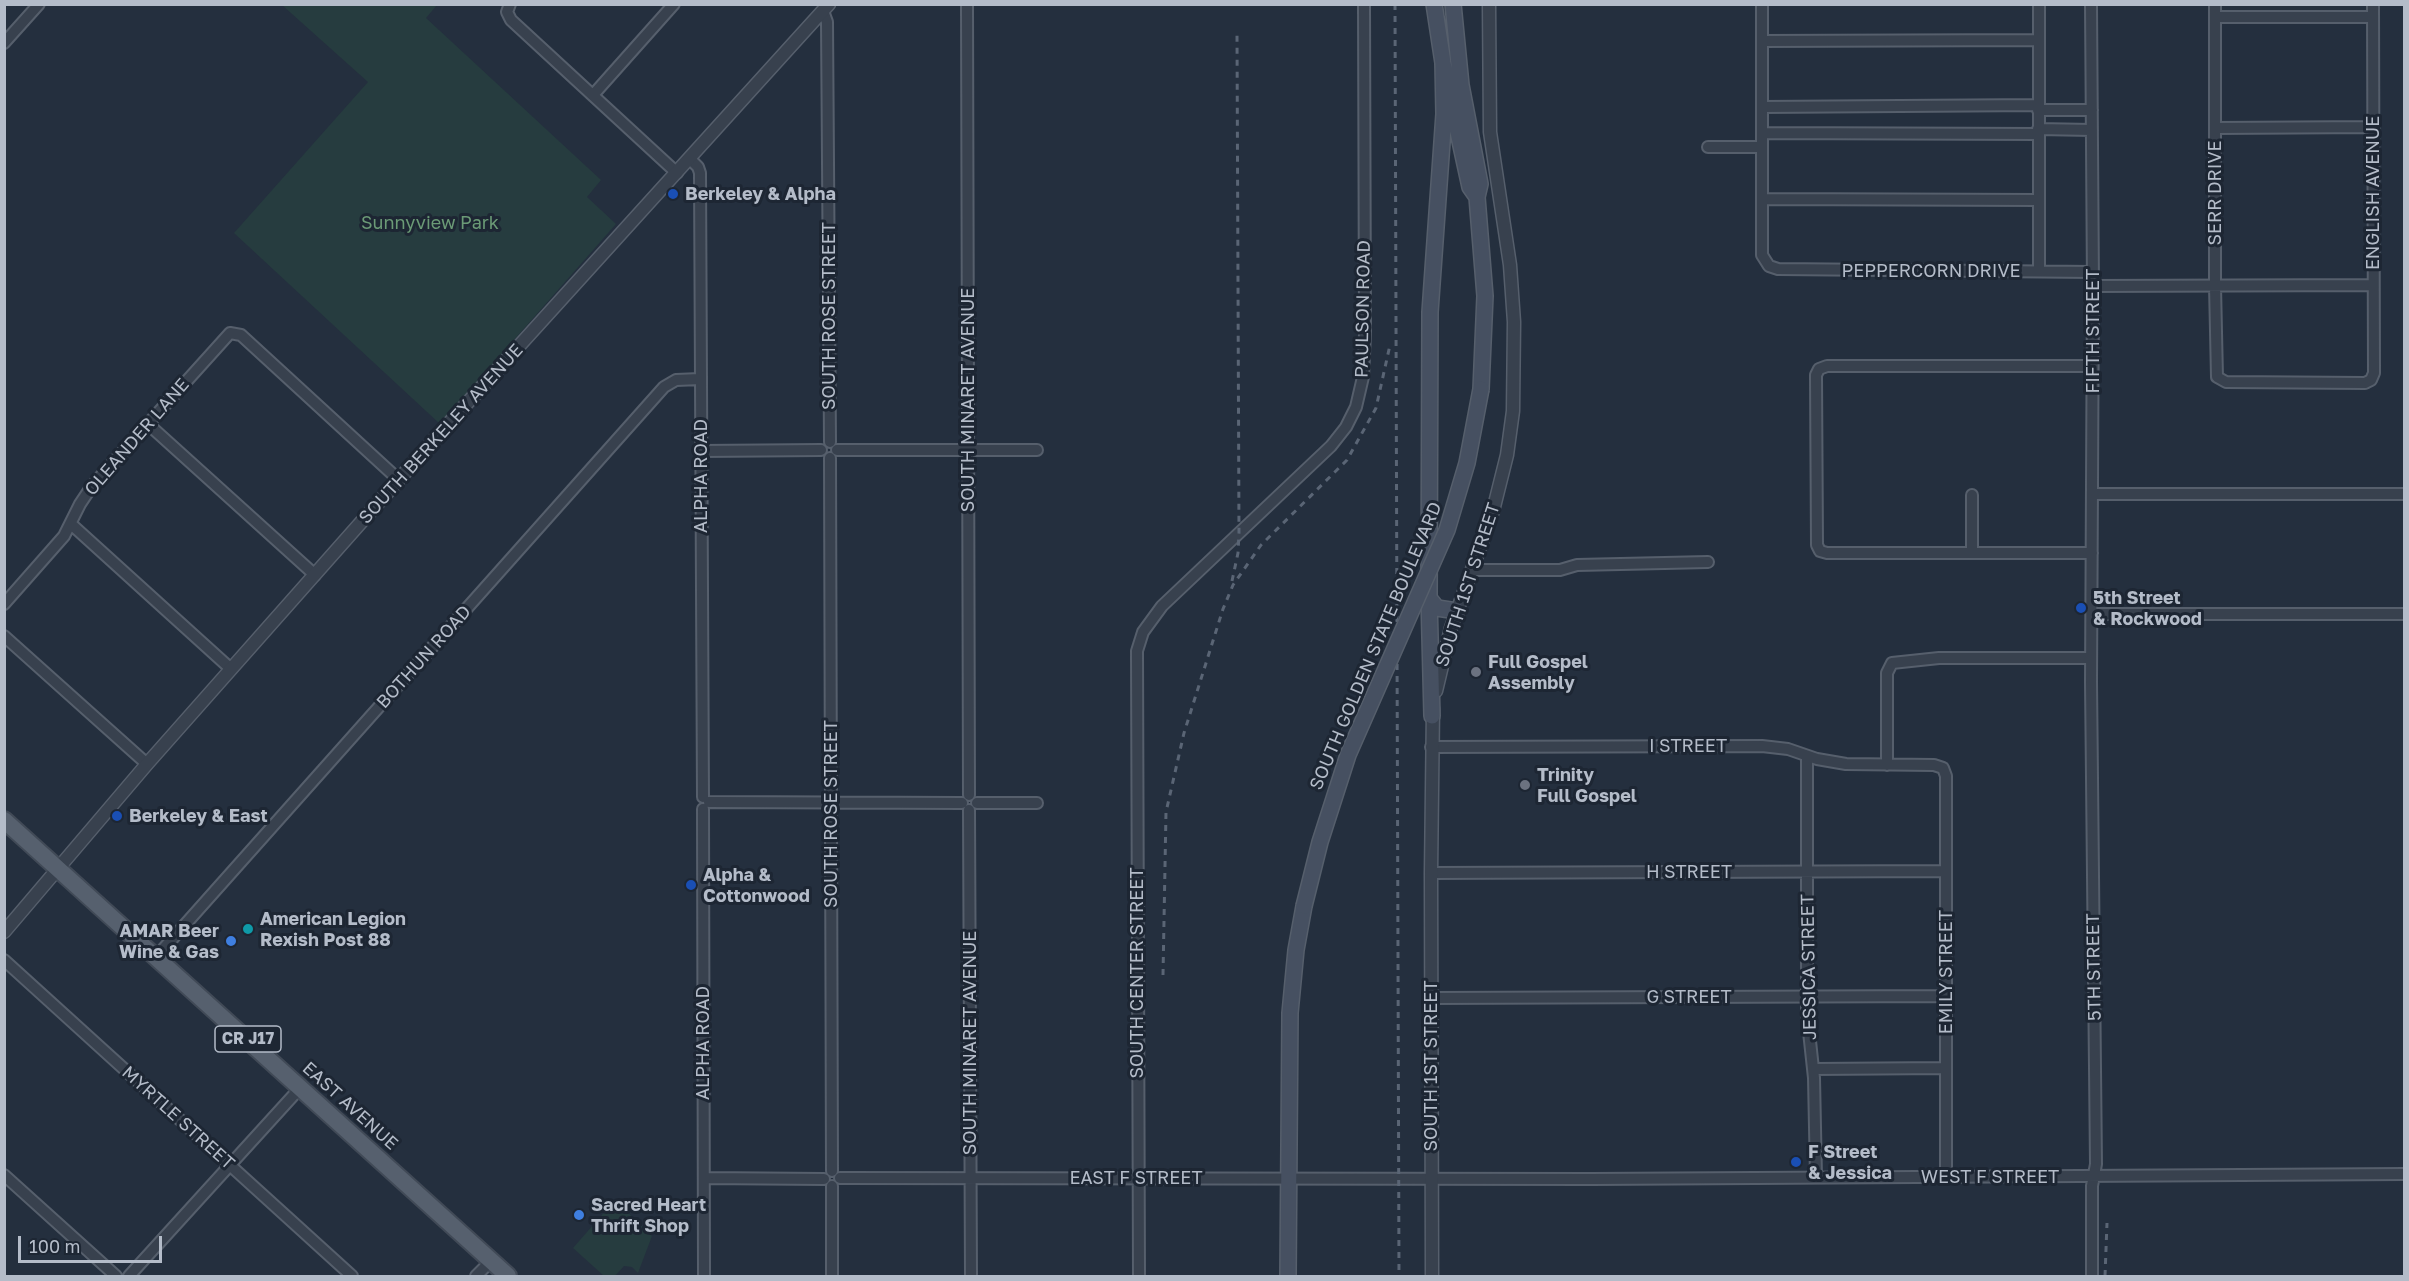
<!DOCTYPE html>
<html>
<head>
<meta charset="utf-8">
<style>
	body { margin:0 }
	#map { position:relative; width:2409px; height:1281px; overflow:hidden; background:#242f3e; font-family:"Golos Text",sans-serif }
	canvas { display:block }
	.frame { position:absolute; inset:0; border:6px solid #b4bcc9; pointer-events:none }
	.scale { position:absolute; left:18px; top:1236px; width:144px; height:27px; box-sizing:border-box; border:3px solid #b4bcc9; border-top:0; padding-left:8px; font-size:18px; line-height:21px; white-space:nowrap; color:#b4bcc9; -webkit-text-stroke:4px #1d2633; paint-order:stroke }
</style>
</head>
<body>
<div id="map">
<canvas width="2409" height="1281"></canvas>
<div class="frame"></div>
<div class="scale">100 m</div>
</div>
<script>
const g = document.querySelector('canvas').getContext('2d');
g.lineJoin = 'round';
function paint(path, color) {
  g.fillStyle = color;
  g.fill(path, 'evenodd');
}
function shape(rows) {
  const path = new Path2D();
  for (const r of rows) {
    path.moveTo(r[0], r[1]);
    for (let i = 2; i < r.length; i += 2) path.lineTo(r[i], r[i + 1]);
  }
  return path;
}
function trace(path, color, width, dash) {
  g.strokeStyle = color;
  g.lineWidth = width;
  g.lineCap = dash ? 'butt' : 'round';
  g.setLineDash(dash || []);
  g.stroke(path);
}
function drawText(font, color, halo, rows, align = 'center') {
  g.font = font + ' "Golos Text",sans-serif';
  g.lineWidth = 6;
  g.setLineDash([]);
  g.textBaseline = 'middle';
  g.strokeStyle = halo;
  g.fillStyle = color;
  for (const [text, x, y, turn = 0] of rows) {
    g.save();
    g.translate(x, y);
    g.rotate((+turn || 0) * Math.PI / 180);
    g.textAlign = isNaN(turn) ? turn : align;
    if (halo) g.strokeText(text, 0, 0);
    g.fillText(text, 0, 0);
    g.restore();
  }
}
const green = shape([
	[282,5,437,5,426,18,601,180,587,197,616,224,440,424,234,233,368,82],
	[615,1200,652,1236,638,1273,632,1267,624,1266,615,1276,604,1276,573,1248]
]);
const minor = shape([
	[510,4,507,12,511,20,677,173],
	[967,4,969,795],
	[1762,4,1762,255,1769,266,1778,269,2093,272],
	[2091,4,2093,286,2091,682,2096,1164,2092,1186,2092,1276],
	[2215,4,2215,286,2217,377,2226,382,2365,383,2371,380,2374,373,2373,4],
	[823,11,827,22,830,442],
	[2215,17,2373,17],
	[1762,41,2039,40],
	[4,43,39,4],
	[593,95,674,4],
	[1762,107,2038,105],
	[2038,110,2092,110],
	[2215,128,2374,127],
	[2038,129,2092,130],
	[1762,133,2038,134],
	[1708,147,1762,147],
	[690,159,698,167,700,173,703,797],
	[1762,199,2038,200],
	[2039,271,2039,4],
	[2093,286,2373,285],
	[148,424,315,575],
	[837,450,1037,450],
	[701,451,821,450],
	[830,458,832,1171],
	[2092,494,2404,494],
	[1972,495,1972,553],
	[71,524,231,669],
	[2092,553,1827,553,1820,551,1817,545,1816,375,1819,369,1827,366,2092,366],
	[1473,570,1560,570,1577,565,1708,562],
	[4,604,64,536,80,504,92,486,230,333,241,335,399,480],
	[2092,614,2404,614],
	[4,636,147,764],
	[1431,747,1762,746,1788,749,1817,759,1846,764,1934,765,1943,768,1946,776,1946,1177],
	[1807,756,1807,1013,1814,1078,1816,1177],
	[1887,765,1887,673,1892,663,1939,658,2091,658],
	[709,802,962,803],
	[977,803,1037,803],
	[703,809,704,1276],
	[969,810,971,1276],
	[1431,873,1946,871],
	[157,956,664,387,676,380,700,379],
	[4,960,352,1276],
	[1432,998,1947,996],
	[1813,1069,1946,1068],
	[4,1175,116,1276],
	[704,1178,824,1179],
	[840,1178,1592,1179,2404,1174],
	[129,1276,301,1087],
	[476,1276,491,1261],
	[832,1276,832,1186],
	[1139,1276,1137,651,1143,632,1162,606,1331,446,1346,427,1356,407,1363,377,1365,334,1364,4]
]);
const tertiary = shape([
	[1436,691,1451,628,1493,511,1507,455,1513,411,1514,322,1510,265,1490,132,1489,4],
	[4,932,147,764,441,432,829,4],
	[1432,1276,1431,873,1433,708]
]);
const secondary = shape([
	[1434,4,1443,63,1470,187,1477,197],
	[1453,4,1461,85,1480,184,1477,197,1485,296,1481,389],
	[1429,598,1437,608,1457,611],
	[1432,716,1429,598,1430,312,1444,114,1443,63],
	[1288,1276,1290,1013,1296,950,1304,906]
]);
const primary = shape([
	[4,820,508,1276]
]);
const rail = shape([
	[1395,4,1399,1276],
	[1232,581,1238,553,1239,533,1237,33],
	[1163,975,1166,812,1184,733,1223,609,1233,585,1261,545,1347,460,1376,408,1390,345],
	[2105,1276,2107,1223]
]);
const secondaryBridge = shape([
	[1304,906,1320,842,1348,755,1447,530,1467,463,1481,389]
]);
const markers = [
	[673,194,6,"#1a4fb4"],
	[2081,608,6,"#1a4fb4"],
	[1476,672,6,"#6b7280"],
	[1525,785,6,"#6b7280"],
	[117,816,6,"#1a4fb4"],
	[691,885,6,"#1a4fb4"],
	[248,929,6,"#0f9aa8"],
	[231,941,6,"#3f7fe0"],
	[1796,1162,6,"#1a4fb4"],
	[579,1215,6,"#3f7fe0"]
];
const shields = [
	[248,1039,66]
];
const shieldNames = [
	["CR J17",248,1039]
];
const streetNames = [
	["SERR DRIVE",2215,193,-90],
	["ENGLISH AVENUE",2373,193,-90],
	["PEPPERCORN DRIVE",1931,271],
	["PAULSON ROAD",1363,309,-89],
	["SOUTH ROSE STREET",829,316,-90],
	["FIFTH STREET",2093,331,-90],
	["SOUTH MINARET AVENUE",968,400,-90],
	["SOUTH BERKELEY AVENUE",441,434,-48],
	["OLEANDER LANE",137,437,-49],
	["ALPHA ROAD",701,476,-90],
	["SOUTH 1ST STREET",1468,585,-72],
	["SOUTH GOLDEN STATE BOULEVARD",1376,646,-67],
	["BOTHUN ROAD",424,657,-48],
	["I STREET",1688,746],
	["SOUTH ROSE STREET",831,814,-90],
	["H STREET",1689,872],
	["JESSICA STREET",1809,967,-91],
	["5TH STREET",2094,967,-91],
	["EMILY STREET",1946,972,-90],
	["SOUTH CENTER STREET",1137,973,-90],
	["G STREET",1689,997],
	["ALPHA ROAD",703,1043,-90],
	["SOUTH MINARET AVENUE",970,1043,-90],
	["SOUTH 1ST STREET",1431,1066,-90],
	["EAST AVENUE",350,1106,42],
	["MYRTLE STREET",178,1118,42],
	["WEST F STREET",1990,1177],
	["EAST F STREET",1136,1178]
];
const poiNames = [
	["Berkeley & Alpha",685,194],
	["5th Street",2093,598],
	["& Rockwood",2093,619],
	["Full Gospel",1488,662],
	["Assembly",1488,683],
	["Trinity",1537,775],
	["Full Gospel",1537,796],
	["Berkeley & East",129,816],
	["Alpha &",703,875],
	["Cottonwood",703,896],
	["American Legion",260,919],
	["Rexish Post 88",260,940],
	["AMAR Beer",219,931,"right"],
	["Wine & Gas",219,952,"right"],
	["F Street",1808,1152],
	["& Jessica",1808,1173],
	["Sacred Heart",591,1205],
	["Thrift Shop",591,1226]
];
const parkNames = [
	["Sunnyview Park",430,223]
];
paint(green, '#263c3f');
trace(minor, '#565f6c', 14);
trace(tertiary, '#565f6c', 15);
trace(secondary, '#565f6c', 18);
trace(primary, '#414a57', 20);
trace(minor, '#38414e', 10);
trace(tertiary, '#38414e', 12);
trace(secondary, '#465061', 15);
trace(primary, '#56606e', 16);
trace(rail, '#5a6575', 3, [6, 6]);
trace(secondaryBridge, '#565f6c', 18, []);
trace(secondaryBridge, '#465061', 15);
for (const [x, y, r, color] of markers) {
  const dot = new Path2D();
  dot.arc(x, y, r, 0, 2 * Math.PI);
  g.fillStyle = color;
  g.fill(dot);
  trace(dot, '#1d2633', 2);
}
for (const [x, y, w] of shields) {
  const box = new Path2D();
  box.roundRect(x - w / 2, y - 13, w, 26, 4.5);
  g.fillStyle = '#1d2633';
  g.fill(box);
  trace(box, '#b4bcc9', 1.5);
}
drawText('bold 16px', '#b4bcc9', null, shieldNames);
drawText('18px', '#b4bcc9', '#1d2633', streetNames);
drawText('bold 18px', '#b4bcc9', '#1d2633', poiNames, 'left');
drawText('18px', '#6b9a76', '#1d2633', parkNames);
</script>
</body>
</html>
